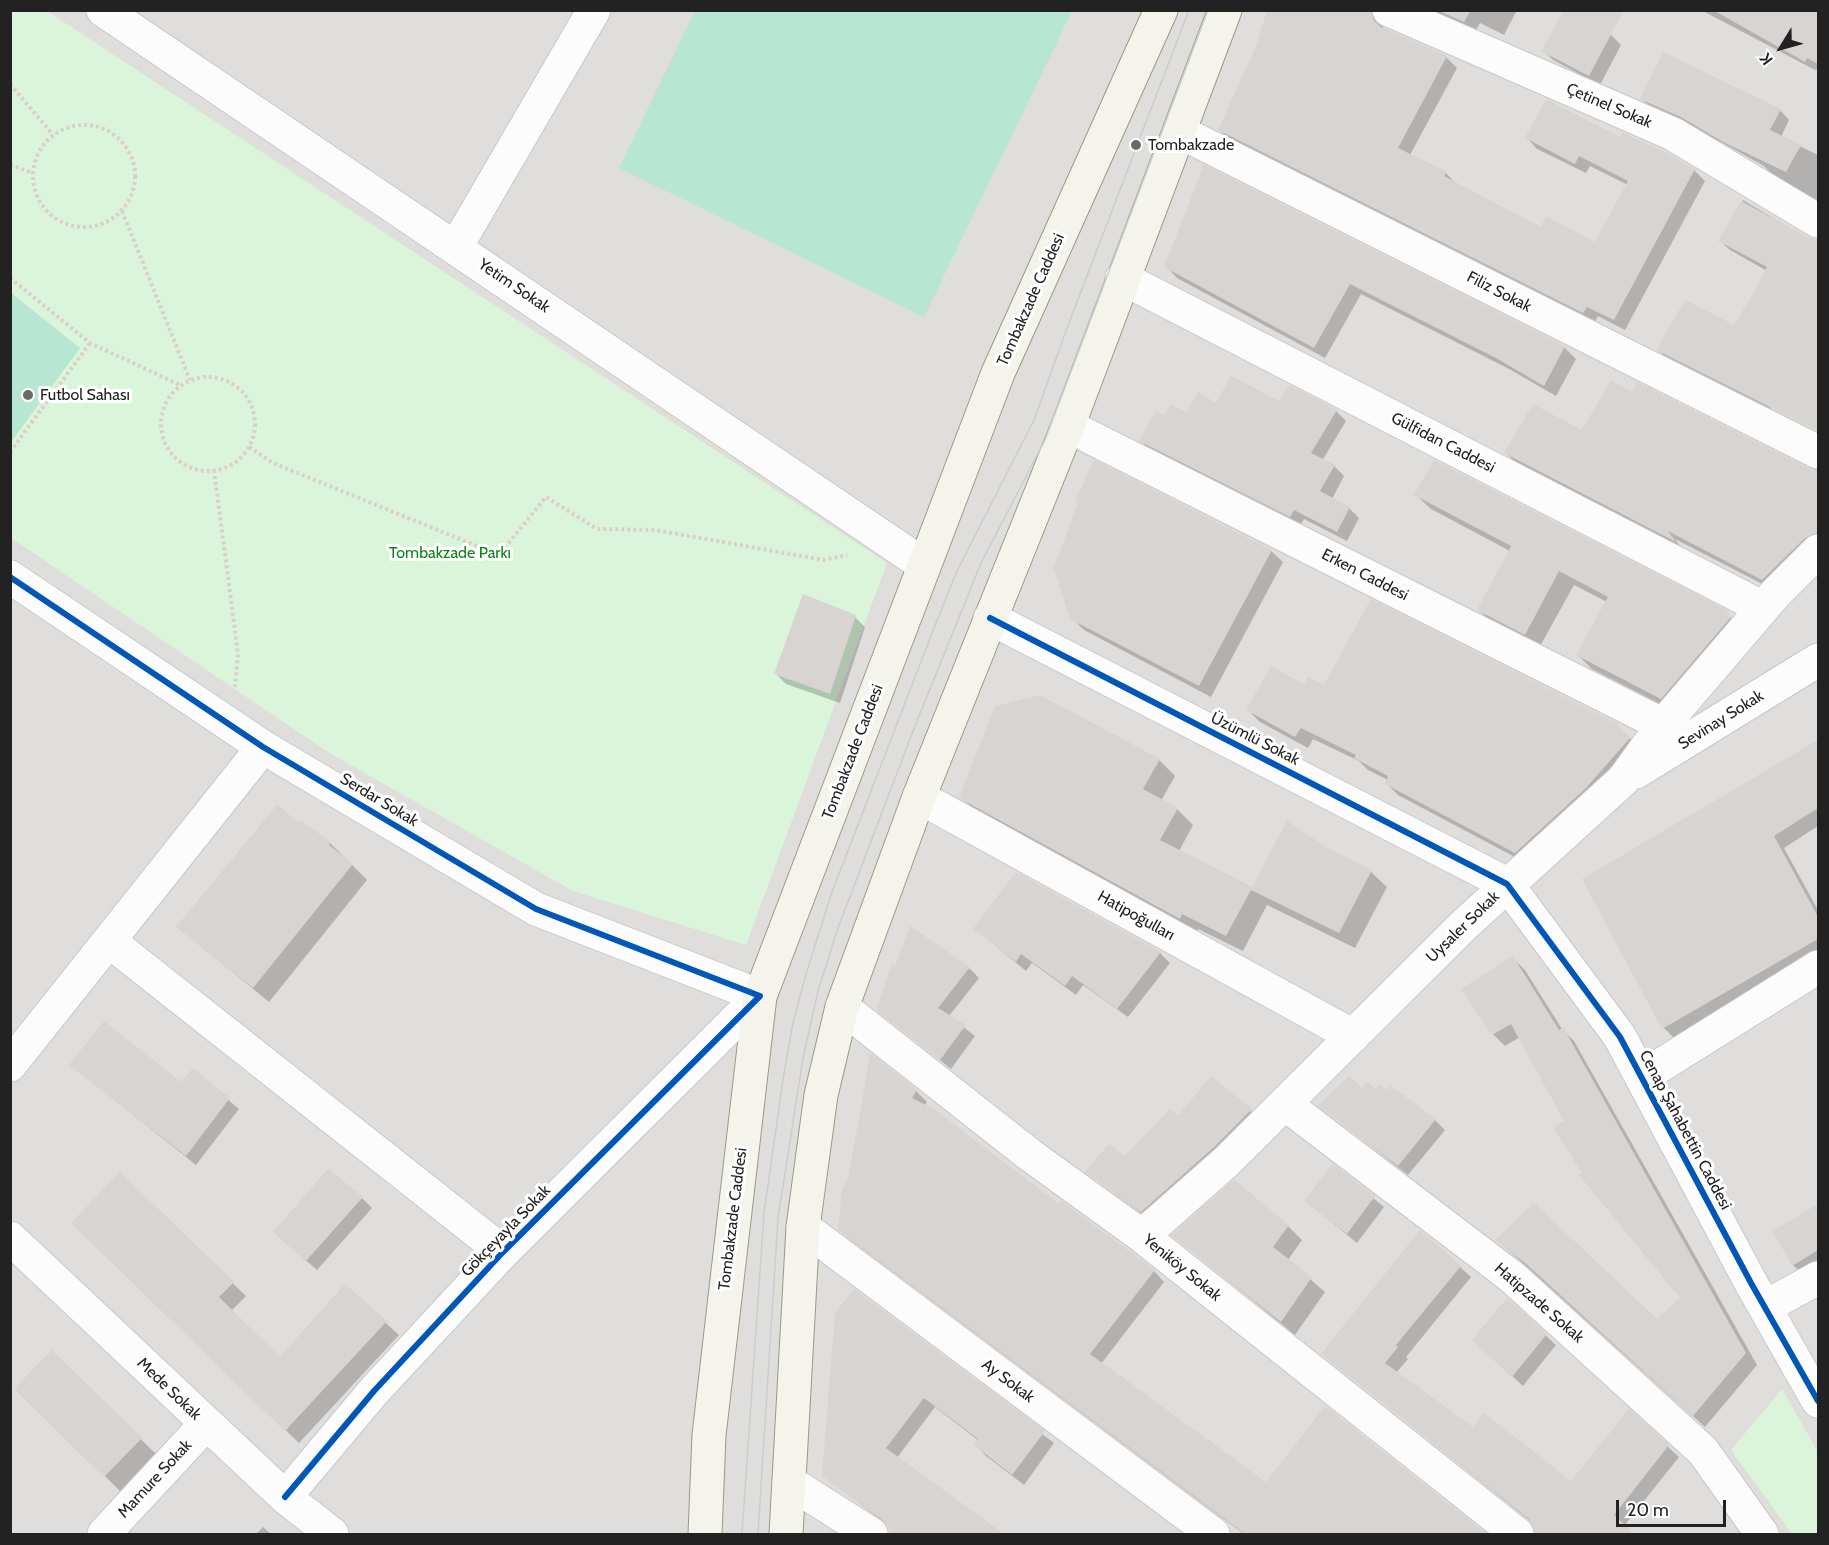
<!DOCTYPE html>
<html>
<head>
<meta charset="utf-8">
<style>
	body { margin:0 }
	#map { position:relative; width:1829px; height:1545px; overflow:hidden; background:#f0eeeb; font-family:Cabin,sans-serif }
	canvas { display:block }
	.frame { position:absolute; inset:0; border:12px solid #222; pointer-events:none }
	.north { position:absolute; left:1751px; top:18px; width:60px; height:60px; -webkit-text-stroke:4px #fff; paint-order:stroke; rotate:233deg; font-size:16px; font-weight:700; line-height:24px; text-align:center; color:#222 }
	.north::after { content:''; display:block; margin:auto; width:21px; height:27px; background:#222; clip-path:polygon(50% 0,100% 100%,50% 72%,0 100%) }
	.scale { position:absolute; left:1616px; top:1500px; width:110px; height:27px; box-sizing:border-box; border:3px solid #222; border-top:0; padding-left:8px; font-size:18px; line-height:21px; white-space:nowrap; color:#222; -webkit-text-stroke:4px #fff; paint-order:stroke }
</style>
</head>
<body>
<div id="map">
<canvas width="1829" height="1545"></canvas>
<div class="frame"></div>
<div class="north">K</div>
<div class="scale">20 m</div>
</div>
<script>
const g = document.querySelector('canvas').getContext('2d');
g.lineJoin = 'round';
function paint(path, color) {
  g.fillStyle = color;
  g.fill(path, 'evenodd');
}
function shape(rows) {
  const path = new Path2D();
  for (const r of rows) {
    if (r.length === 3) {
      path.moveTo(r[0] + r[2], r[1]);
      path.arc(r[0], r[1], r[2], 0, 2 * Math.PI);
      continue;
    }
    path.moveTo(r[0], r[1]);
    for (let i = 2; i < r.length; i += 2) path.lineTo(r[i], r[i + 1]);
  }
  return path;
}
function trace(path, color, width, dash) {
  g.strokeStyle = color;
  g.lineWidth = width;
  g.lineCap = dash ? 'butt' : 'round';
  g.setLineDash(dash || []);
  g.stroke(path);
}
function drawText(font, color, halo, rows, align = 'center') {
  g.font = font + ' Cabin,sans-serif';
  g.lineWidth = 6;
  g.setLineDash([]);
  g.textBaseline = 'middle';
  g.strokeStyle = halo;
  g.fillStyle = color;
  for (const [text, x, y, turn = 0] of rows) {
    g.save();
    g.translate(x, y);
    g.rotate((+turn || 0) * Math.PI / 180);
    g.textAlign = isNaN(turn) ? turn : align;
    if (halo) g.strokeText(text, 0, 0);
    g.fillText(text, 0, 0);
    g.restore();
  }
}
const residential = shape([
	[11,11,1818,11,1818,1534,11,1534]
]);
const park = shape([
	[10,11,47,11,887,563,746,945,573,891,331,754,11,538],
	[1782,1389,1818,1452,1818,1534,1792,1534,1731,1450]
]);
const pitch = shape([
	[695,11,1072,11,924,317,619,168],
	[11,293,80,348,11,442,10,442]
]);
const shadow = shape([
	[1268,10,1385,10,1382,14,1383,29,1446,57,1457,68,1410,155,1446,173,1456,184,1542,229,1596,244,1628,185,1590,166,1586,173,1537,149,1527,138,1621,139,1664,152,1694,170,1705,181,1625,330,1598,316,1594,323,1231,141,1220,130,1258,44],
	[1425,10,1517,10,1504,35,1480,23,1475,32],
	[1701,10,1818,10,1818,68,1815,70],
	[1611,35,1621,45,1600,85,1553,60,1543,50],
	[1642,99,1780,110,1789,120,1781,137,1818,155,1818,202,1773,175,1764,166,1692,126,1651,108],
	[1205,167,1564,347,1576,359,1556,396,1509,369,1361,294,1325,358,1177,278,1166,266],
	[1743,200,1808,239,1818,241,1818,426,1760,396,1775,413,1668,359,1658,350,1735,327,1767,271,1730,250,1720,241],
	[1633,394,1809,470,1818,470,1818,547,1774,590,1675,539,1683,550,1517,464,1506,453,1582,432],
	[1280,403,1336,411,1346,421,1322,461,1334,466,1344,476,1332,499,1349,508,1359,518,1347,541,1304,519,1300,526,1151,451,1141,441,1166,417,1217,405],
	[1416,495,1724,611,1739,626,1676,712,1592,669,1578,655,1607,602,1574,585,1539,648,1493,624,1479,610,1510,551,1431,509],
	[1271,551,1283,562,1211,697,1084,630,1072,618],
	[855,617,865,627,840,703,786,684,776,674],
	[1305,686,1324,687,1628,736,1641,751,1528,864,1398,795,1386,783,1388,780,1368,770,1359,761,1313,739,1308,748,1260,722,1248,710],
	[1818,741,1818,826,1784,848,1818,910,1818,956,1675,1039,1664,1028,1584,880],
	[1159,760,1175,776,1161,801,1177,809,1193,825,1179,851,1252,889,1329,850,1371,872,1387,887,1355,948,1267,905,1243,951,1198,929,1196,934,977,813,961,797],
	[299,825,330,843,367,880,269,1002,178,927],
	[975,929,1160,953,1170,963,1128,1017,1083,985,1076,995,1032,963,1026,971],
	[1513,958,1525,970,1562,1029,1574,1041,1757,1365,1705,1427,1497,1240,1657,1321,1682,1298,1584,1174,1566,1121,1520,1037,1505,1046,1493,1034,1464,989],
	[969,968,979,978,949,1016,975,1036,951,1069,878,1010],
	[871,1055,916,1091,927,1102,924,1106,1059,1206,1154,1271,1164,1282,1101,1364,1267,1484,1326,1408,1485,1534,1244,1534,851,1240,840,1229],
	[71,1065,181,1084,193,1070,239,1109,196,1165],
	[1211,1078,1261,1120,1152,1221,1087,1172,1126,1158,1179,1118],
	[1362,1090,1376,1091,1435,1120,1445,1130,1408,1175,1320,1106],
	[1333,1166,1384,1207,1357,1243,1306,1201],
	[120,1174,246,1296,231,1311,280,1359,345,1286,399,1335,299,1443,73,1223],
	[362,1198,372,1208,317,1270,285,1242],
	[1818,1206,1818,1266,1803,1275,1793,1265,1775,1231],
	[1288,1226,1302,1240,1288,1260,1325,1292,1295,1335,1173,1235],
	[1460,1267,1471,1277,1406,1357,1408,1359,1396,1373,1473,1429,1571,1483,1629,1411,1679,1457,1624,1526,1634,1534,1537,1534,1534,1524,1323,1354],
	[855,1291,1054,1443,1024,1485,986,1456,976,1445,979,1441,935,1407,897,1458,1001,1534,891,1534,889,1526,824,1476],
	[1507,1300,1556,1345,1523,1386,1484,1350],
	[52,1352,156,1454,120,1491,16,1389],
	[263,1527,271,1534,256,1534]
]);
const building = shape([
	[1267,10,1371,10,1374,21,1381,27,1447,56,1398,148,1447,172,1444,176,1541,227,1546,216,1595,242,1628,181,1579,156,1575,164,1525,138,1546,99,1620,137,1623,133,1664,151,1695,169,1614,320,1587,307,1583,313,1218,130,1257,44],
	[1437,10,1471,10,1464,22],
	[1564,10,1624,10,1589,76,1541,51],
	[1713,10,1818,10,1818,64,1807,58,1805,62],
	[1663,52,1781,109,1770,130,1801,145,1786,172,1723,142,1681,117,1640,99],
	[1204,165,1565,346,1544,386,1496,358,1350,284,1314,348,1164,267],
	[1741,201,1808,237,1818,240,1818,431,1656,350,1685,300,1734,325,1753,294,1767,267,1718,241],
	[1231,376,1279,401,1289,385,1337,410,1311,453,1335,465,1320,491,1350,507,1337,532,1294,510,1290,517,1139,441,1155,411,1165,415,1171,404,1187,412,1198,392,1216,403],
	[1611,380,1632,392,1637,382,1810,469,1818,471,1818,533,1805,538,1762,580,1668,531,1676,542,1504,453,1533,404,1582,430],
	[1094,460,1272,550,1199,686,1070,619,1054,568,1078,503,1075,502],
	[1434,460,1725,609,1731,617,1661,699,1576,655,1608,597,1559,571,1525,635,1477,610,1511,546,1414,495],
	[803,594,856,615,830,694,774,674],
	[1371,599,1616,723,1630,738,1586,788,1515,853,1385,784,1388,776,1354,758,1356,755,1301,728,1295,737,1246,710,1271,666,1304,684,1308,677,1324,685],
	[1040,695,1160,759,1143,789,1178,808,1160,840,1252,887,1287,821,1329,849,1372,870,1339,933,1251,890,1226,936,1182,914,1180,919,959,798,995,706],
	[1818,740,1818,808,1774,836,1818,917,1818,939,1662,1029,1582,879],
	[277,805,298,822,300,820,331,842,329,845,353,864,253,988,176,927],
	[1016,872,1161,952,1117,1009,1072,976,1065,986,1021,954,1016,962,973,929],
	[910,926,970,967,938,1008,966,1025,940,1060,876,1010,892,964,895,966],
	[1513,956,1559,1030,1563,1027,1746,1353,1693,1416,1525,1263,1495,1240,1534,1203,1657,1319,1680,1298,1579,1175,1582,1173,1553,1127,1564,1121,1511,1024,1492,1035,1461,989],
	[104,1021,181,1082,193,1068,230,1098,186,1156,69,1065],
	[870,1053,917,1090,912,1098,934,1109,1059,1204,1061,1201,1155,1270,1090,1354,1266,1482,1325,1406,1487,1534,1245,1534,838,1230,842,1188,847,1182,858,1126],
	[1211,1076,1252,1109,1213,1148,1141,1212,1085,1172,1109,1144,1125,1156,1170,1109,1178,1116],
	[1349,1076,1362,1088,1367,1082,1376,1089,1380,1084,1387,1090,1391,1086,1436,1119,1398,1166,1318,1106],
	[1333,1164,1375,1196,1347,1234,1304,1201],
	[328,1169,363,1197,306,1261,273,1232],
	[120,1172,234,1282,219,1297,280,1357,345,1284,387,1321,285,1431,71,1223],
	[1234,1180,1289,1225,1273,1247,1312,1277,1281,1322,1171,1235],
	[1818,1204,1818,1250,1792,1266,1773,1231],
	[1420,1230,1461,1266,1396,1345,1398,1347,1385,1363,1473,1427,1484,1413,1571,1481,1629,1409,1669,1445,1614,1515,1635,1534,1535,1534,1529,1519,1321,1354],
	[854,1289,1045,1431,1012,1475,974,1445,978,1439,924,1398,886,1448,1004,1534,890,1534,888,1526,881,1519,822,1476,835,1313],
	[1507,1298,1547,1334,1512,1377,1472,1340],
	[52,1350,142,1438,104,1477,14,1389]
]);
const path = shape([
	[10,84,53,135],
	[84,176,51],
	[10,165,33,173],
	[122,211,190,380],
	[10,278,90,343,180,385],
	[208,424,47],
	[249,447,273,463,499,555,546,497,597,529,655,530,824,560,847,555],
	[10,452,90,343],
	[214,470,238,654,235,687]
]);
const minor = shape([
	[103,10,924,565],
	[1389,10,1673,134,1818,221],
	[1180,132,1818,452],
	[456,247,594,10],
	[1122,278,1763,608],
	[1068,426,1663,725],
	[10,577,263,747,536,909,760,996,503,1252,374,1391,285,1497],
	[990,618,1507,884,1620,1037,1751,1283,1818,1401],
	[1636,772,1818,660],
	[919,797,1353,1036],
	[109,941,503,1252],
	[842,1007,1030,1155,1142,1236,1517,1534],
	[10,1065,263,747],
	[1642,1077,1818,967],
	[1285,1104,1512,1277,1703,1451,1762,1534],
	[803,1227,1213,1534],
	[1142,1236,1226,1162,1463,926,1623,780,1663,725,1775,594,1818,551],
	[10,1238,285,1497,332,1534],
	[1765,1307,1818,1278],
	[789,1482,871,1534],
	[104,1534,206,1424]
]);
const secondary = shape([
	[705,1534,709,1435,760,996,998,373,1161,10],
	[786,1534,803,1227,821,1095,842,1007,919,797,1068,426,1225,10]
]);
const tram = shape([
	[742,1534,764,1213,784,1073,793,1023,806,974,832,892,934,628,957,571,1034,420,1067,328,1189,10],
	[758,1534,778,1218,803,1058,818,991,838,928,913,731,981,563,1045,440,1208,10]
]);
const cycleway = shape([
	[10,577,263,747,536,909,760,996,503,1252,374,1391,285,1497],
	[990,618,1507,884,1620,1037,1751,1283,1818,1401]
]);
const markers = [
	[1136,145,6,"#6a6968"],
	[28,395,6,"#6a6968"]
];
const streetNames = [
	["Çetinel Sokak",1609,106,23],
	["Yetim Sokak",514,286,34],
	["Filiz Sokak",1499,292,27],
	["Tombakzade Caddesi",1031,300,-66],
	["Gülfidan Caddesi",1443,443,27],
	["Erken Caddesi",1365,575,27],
	["Sevinay Sokak",1721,720,-32],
	["Üzümlü Sokak",1255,739,27],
	["Tombakzade Caddesi",853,752,-69],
	["Serdar Sokak",379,800,31],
	["Hatipoğulları",1136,916,29],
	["Uysaler Sokak",1463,927,-44],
	["Cenap Şahabettin Caddesi",1685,1130,62],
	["Tombakzade Caddesi",733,1219,-83],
	["Gökçeyayla Sokak",506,1231,-46],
	["Yeniköy Sokak",1182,1268,39],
	["Hatipzade Sokak",1539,1303,41],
	["Ay Sokak",1008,1381,37],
	["Mede Sokak",169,1389,44],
	["Mamure Sokak",155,1479,-47]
];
const poiNames = [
	["Tombakzade",1148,145],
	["Futbol Sahası",40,395]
];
const parkNames = [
	["Tombakzade Parkı",450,553]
];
paint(residential, '#dfdedc');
paint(park, '#daf5da');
paint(pitch, '#b7e6d2');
paint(shadow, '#0003');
paint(building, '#d7d4d2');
trace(minor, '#c9c8c7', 35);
trace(secondary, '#999a82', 35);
trace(path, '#dccecd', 4, [3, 3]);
trace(minor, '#fdfcfc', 33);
trace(secondary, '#f4f4ed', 33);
trace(tram, '#ccc', 1.5);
trace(cycleway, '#0057b8', 6);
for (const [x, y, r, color] of markers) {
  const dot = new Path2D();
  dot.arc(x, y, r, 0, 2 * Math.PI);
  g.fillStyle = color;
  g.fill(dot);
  trace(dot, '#fff', 2);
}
drawText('16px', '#222', '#fff', streetNames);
drawText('16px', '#222', '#fff', poiNames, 'left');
drawText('16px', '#0c8416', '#fff', parkNames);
</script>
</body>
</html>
